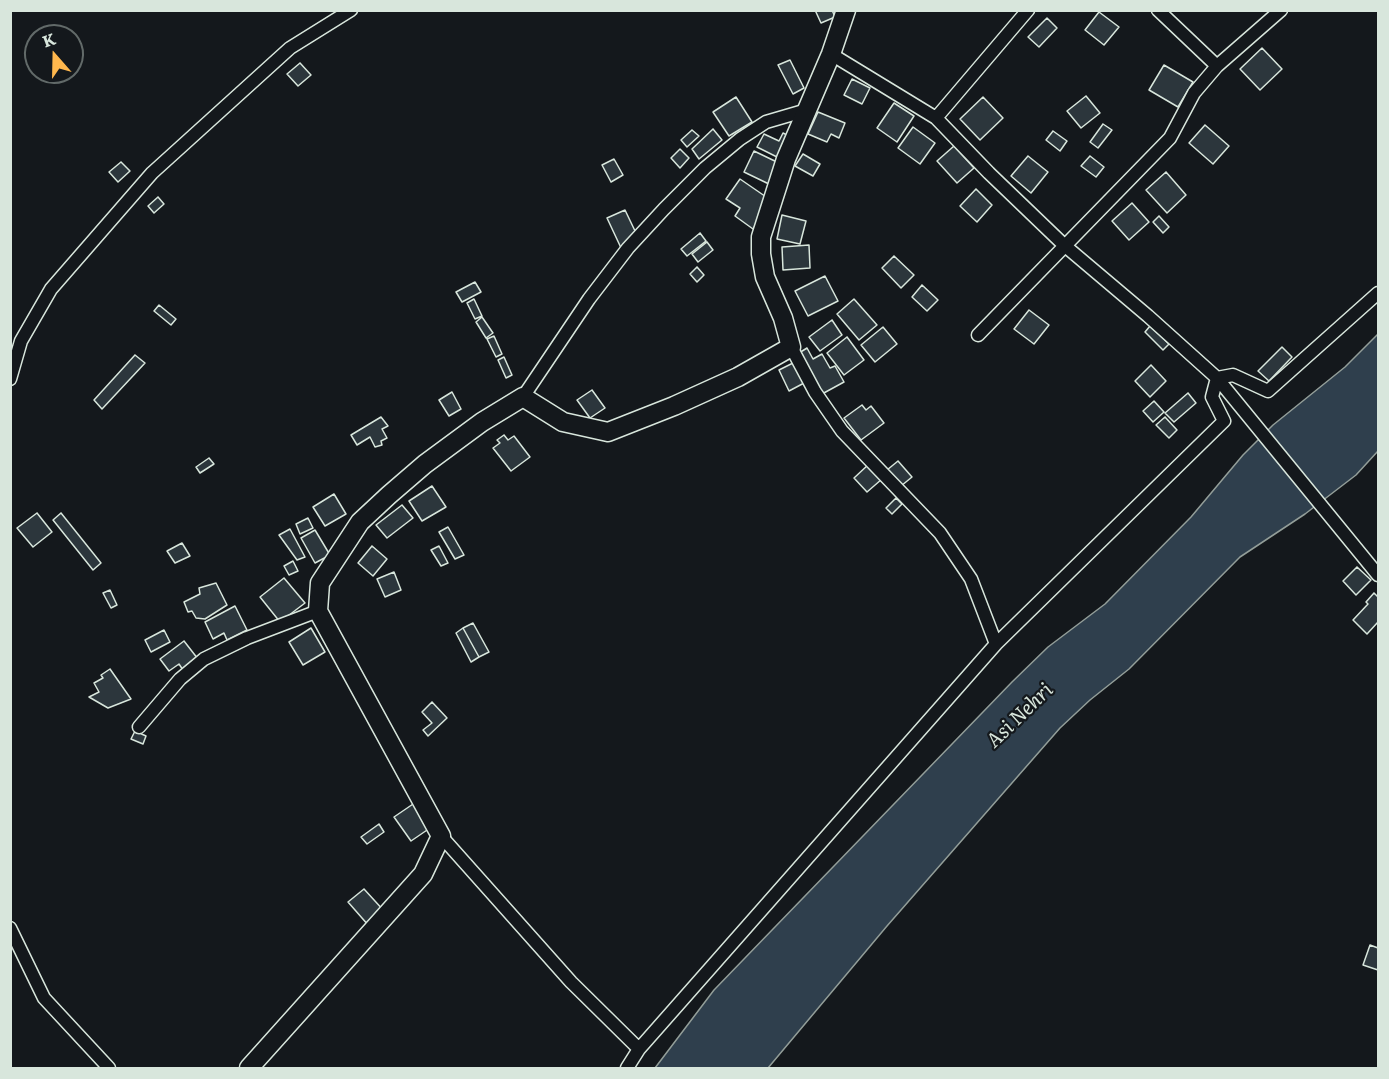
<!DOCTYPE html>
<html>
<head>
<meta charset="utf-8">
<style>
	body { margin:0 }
	#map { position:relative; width:1389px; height:1079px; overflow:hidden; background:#14181c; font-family:Literata,serif }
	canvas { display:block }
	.frame { position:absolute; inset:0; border:12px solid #d8e6dc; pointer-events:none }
	.north { position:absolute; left:24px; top:24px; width:60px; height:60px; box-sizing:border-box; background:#14181c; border:2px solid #626a69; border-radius:50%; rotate:340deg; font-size:16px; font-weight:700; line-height:24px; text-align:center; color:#d8e6dc }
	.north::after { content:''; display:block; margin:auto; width:21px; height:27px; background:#ffb74d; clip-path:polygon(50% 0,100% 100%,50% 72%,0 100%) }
</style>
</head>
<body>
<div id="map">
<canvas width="1389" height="1079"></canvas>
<div class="frame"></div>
<div class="north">K</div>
</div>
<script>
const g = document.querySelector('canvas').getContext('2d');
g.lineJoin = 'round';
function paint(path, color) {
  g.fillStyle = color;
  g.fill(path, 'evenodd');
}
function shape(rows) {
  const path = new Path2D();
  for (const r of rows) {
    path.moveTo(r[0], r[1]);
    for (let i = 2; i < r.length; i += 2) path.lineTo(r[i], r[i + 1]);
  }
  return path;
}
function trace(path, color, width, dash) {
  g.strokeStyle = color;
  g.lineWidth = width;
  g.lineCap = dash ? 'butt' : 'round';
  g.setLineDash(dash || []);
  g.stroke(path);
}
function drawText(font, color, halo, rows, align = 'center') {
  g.font = font + ' Literata,serif';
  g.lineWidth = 4.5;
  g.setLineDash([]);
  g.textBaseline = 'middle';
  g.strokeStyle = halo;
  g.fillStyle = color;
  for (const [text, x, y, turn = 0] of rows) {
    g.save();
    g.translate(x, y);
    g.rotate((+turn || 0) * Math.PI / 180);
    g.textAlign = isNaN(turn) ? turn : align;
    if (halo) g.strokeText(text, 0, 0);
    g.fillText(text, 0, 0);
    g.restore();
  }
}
const water = shape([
	[1378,334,1378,451,1356,475,1305,514,1240,557,1129,669,1090,700,1060,728,887,926,768,1068,655,1068,714,990,1012,682,1048,647,1105,604,1191,517,1243,455,1273,425,1345,367,1378,334]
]);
const building = shape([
	[815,10,832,10,835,17,821,23,815,10],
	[1099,12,1119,27,1104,45,1085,30,1099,12],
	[1047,18,1057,28,1039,47,1028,37,1047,18],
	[1262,48,1282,69,1260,90,1240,69,1262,48],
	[790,60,804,88,793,94,778,65,790,60],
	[300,63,311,75,298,86,287,74,300,63],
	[1164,65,1193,82,1178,107,1149,90,1164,65],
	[852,79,870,88,862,104,844,95,852,79],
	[1086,96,1100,113,1081,128,1067,111,1086,96],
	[736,97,752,122,729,136,713,112,736,97],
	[983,97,1003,118,980,140,960,119,983,97],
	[894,103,914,116,897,142,877,128,894,103],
	[818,112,845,123,839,138,831,134,827,142,808,134,818,112],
	[1103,124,1112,130,1098,148,1090,142,1103,124],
	[1205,125,1229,146,1213,164,1189,143,1205,125],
	[913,127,935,143,920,164,898,148,913,127],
	[713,129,722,140,699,159,692,149,713,129],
	[692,130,699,136,687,147,681,140,692,130],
	[1053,131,1067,141,1060,151,1046,140,1053,131],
	[783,133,793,138,781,159,757,147,764,134,779,141,783,133],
	[954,146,974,168,957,183,937,161,954,146],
	[680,149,689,158,680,168,671,158,680,149],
	[754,151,781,164,771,185,744,172,754,151],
	[803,154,820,164,813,176,795,166,803,154],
	[1028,156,1048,172,1031,193,1011,176,1028,156],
	[1090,156,1104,167,1096,177,1081,166,1090,156],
	[614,159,623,175,611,182,602,165,614,159],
	[121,162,130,171,118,182,109,172,121,162],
	[1166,172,1186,195,1167,213,1146,190,1166,172],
	[740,179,772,201,753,229,735,216,740,208,726,199,740,179],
	[976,189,992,205,977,222,960,206,976,189],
	[158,197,164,204,154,213,148,206,158,197],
	[1132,203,1149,222,1129,240,1112,221,1132,203],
	[625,210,636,233,622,250,607,218,625,210],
	[782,215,806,221,800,244,777,239,782,215],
	[1159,216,1169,227,1163,233,1153,222,1159,216],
	[700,233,706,241,687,256,681,249,700,233],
	[707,242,713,250,698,262,692,254,707,242],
	[809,245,810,268,783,270,782,247,809,245],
	[894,256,914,275,901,288,882,268,894,256],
	[697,267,704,275,697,282,690,274,697,267],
	[825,276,838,301,808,316,795,291,825,276],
	[475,282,481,292,462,302,456,292,475,282],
	[922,285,938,300,927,311,912,297,922,285],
	[474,299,482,316,475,319,467,303,474,299],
	[854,299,877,325,859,340,837,314,854,299],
	[159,305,176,319,171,325,154,311,159,305],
	[1029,310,1049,325,1034,344,1014,329,1029,310],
	[482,317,493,333,486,338,476,322,482,317],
	[832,320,842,335,820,351,809,337,832,320],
	[1150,326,1169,344,1163,350,1145,332,1150,326],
	[883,327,897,344,875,362,861,345,883,327],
	[494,336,502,354,496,357,487,339,494,336],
	[847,337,864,360,844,375,827,353,847,337],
	[1282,347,1292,357,1269,381,1258,371,1282,347],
	[807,348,813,359,822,354,830,368,835,366,844,382,822,394,799,353,807,348],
	[135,355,145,363,102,409,94,400,135,355],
	[504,357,512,375,506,378,498,360,504,357],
	[795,362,806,382,789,391,779,370,795,362],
	[1151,365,1166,381,1150,397,1135,381,1151,365],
	[592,390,605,408,590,418,577,400,592,390],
	[452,392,461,409,449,416,439,400,452,392],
	[1188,393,1196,403,1174,422,1165,413,1188,393],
	[1154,401,1164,412,1153,422,1143,411,1154,401],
	[862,405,866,410,871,406,884,423,861,440,844,418,862,405],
	[381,417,388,426,382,429,387,438,381,441,382,445,375,447,370,437,357,445,351,435,381,417],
	[1165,417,1177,430,1169,438,1156,425,1165,417],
	[504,435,508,440,514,436,530,457,511,471,493,448,500,443,497,440,504,435],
	[209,458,214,464,200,473,196,467,209,458],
	[898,461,912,477,901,486,887,470,898,461],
	[869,464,882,479,867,492,854,478,869,464],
	[432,486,446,507,422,521,409,501,432,486],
	[334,494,346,514,325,526,313,507,334,494],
	[896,498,902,504,892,514,886,508,896,498],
	[402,505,413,518,387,538,376,525,402,505],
	[37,513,52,532,33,547,17,528,37,513],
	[61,513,101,563,93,570,53,520,61,513],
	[308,518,313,528,300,534,296,524,308,518],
	[448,527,464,555,455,559,439,532,448,527],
	[290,529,305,557,297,560,279,535,290,529],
	[315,530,330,555,315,563,301,538,315,530],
	[182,543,190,556,175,563,167,551,182,543],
	[372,546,387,559,373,576,358,563,372,546],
	[439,546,448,563,441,566,431,550,439,546],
	[293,561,298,571,289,575,284,566,293,561],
	[1357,567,1371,580,1356,595,1343,581,1357,567],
	[394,572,401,590,385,597,377,579,394,572],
	[284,578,305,603,280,622,260,597,284,578],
	[216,583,227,605,205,619,196,618,192,611,188,612,184,602,200,594,199,588,216,583],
	[110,590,117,605,111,608,103,593,110,590],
	[1374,593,1378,597,1378,622,1367,634,1353,620,1368,604,1366,602,1374,593],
	[235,606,247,630,227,640,224,633,213,639,205,622,235,606],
	[473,623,489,652,479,657,463,628,473,623],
	[311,628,325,652,303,665,289,642,311,628],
	[463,628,479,657,471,662,456,633,463,628],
	[164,630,170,642,151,652,145,640,164,630],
	[184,641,198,659,183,670,179,664,169,671,160,659,184,641],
	[110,669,131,699,108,708,89,697,99,692,94,683,103,678,101,675,110,669],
	[432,702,447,718,428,736,423,730,432,723,422,712,432,702],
	[135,731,146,736,143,744,131,739,135,731],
	[416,802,433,826,411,841,394,817,416,802],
	[379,824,384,832,367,844,361,837,379,824],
	[364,889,385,912,369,926,348,902,364,889],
	[1370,945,1378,948,1378,970,1363,965,1370,945]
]);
const street = shape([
	[1158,10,1217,66],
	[831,54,936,118,989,173,1064,245,1148,316,1217,378,1378,575],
	[936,118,1028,10],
	[978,335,1170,138,1194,93,1217,66,1281,10],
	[791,347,815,392,842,431,940,533,971,579,996,644],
	[10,379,21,341,51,289,152,173,290,48,351,10],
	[523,397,589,299,628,248,664,209,705,168,740,139,766,122,807,110],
	[139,727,180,679,204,659,247,638,318,611],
	[441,836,571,982,639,1049],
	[10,928,44,998,109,1068],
	[627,1068,639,1049,996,644,1224,421,1212,397,1217,378,1233,375,1268,391,1378,293]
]);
const secondary = shape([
	[249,1068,423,874,441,836,318,611,320,583,360,522,389,495,425,464,482,422,523,397,563,422,608,432,674,406,738,377,791,347,783,318,765,277,761,254,761,237,786,159,831,54,846,10]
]);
const waterNames = [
	["Asi Nehri",1020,716,-44]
];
paint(water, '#2f3f4d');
trace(water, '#939e99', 1.5);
paint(building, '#2c363c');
trace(building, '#d8e6dc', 1.5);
trace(street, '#d8e6dc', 15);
trace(secondary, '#d8e6dc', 21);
trace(street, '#14181c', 12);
trace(secondary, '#14181c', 18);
drawText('italic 20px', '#d8e6dc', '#14181c', waterNames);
</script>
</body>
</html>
